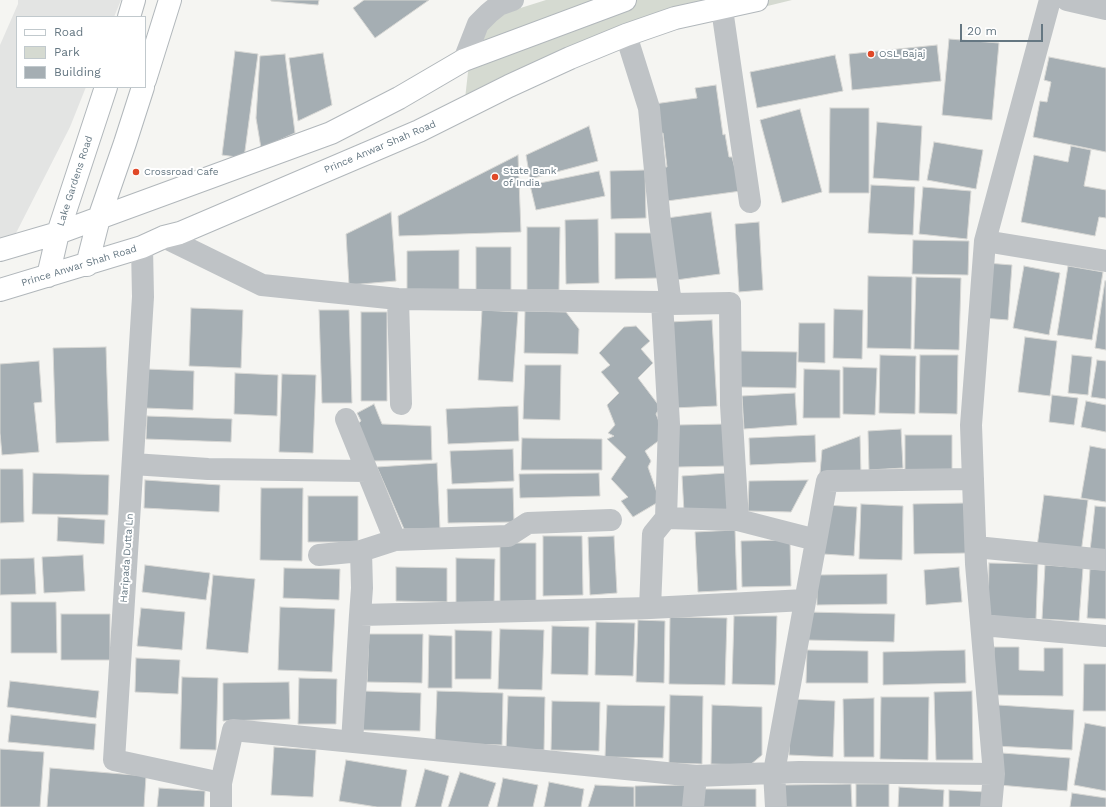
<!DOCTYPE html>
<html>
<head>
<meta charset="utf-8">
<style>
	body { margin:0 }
	#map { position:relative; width:1106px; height:807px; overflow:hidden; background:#f5f5f2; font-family:"Work Sans",sans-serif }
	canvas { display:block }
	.legend { position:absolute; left:16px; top:16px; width:130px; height:72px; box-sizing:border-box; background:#fff; border:1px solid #c1c9cd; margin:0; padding:5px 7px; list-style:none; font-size:12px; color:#657782 }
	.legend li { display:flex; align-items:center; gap:8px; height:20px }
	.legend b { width:20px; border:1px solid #c1c9cd }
	.scale { position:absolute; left:960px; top:24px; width:83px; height:18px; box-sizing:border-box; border:2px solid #657782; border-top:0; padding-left:5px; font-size:12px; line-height:14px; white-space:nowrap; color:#657782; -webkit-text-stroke:3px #fff; paint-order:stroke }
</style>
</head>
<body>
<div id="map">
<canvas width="1106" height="807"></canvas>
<ul class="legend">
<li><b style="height:5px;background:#fff"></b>Road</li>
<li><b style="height:11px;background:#d5dad1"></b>Park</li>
<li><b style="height:11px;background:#a5aeb3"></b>Building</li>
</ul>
<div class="scale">20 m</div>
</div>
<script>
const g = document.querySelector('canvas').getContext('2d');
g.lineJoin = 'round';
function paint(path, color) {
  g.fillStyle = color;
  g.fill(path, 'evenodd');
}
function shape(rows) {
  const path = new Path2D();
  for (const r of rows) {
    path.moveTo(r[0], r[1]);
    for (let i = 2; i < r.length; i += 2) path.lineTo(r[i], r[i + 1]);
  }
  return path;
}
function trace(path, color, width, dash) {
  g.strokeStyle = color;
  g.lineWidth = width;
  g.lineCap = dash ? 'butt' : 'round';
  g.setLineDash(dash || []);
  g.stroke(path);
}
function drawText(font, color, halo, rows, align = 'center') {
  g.font = font + ' "Work Sans",sans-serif';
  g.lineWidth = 4;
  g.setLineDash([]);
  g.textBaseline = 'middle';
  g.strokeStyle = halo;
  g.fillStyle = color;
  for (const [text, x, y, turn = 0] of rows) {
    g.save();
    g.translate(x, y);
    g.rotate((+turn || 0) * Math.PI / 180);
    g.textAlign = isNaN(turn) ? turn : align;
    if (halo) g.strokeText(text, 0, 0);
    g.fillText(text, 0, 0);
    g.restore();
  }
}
const built = shape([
	[18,0,121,0,114,17,17,17,17,87,86,87,70,127,14,237,0,249,0,45,18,4]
]);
const green = shape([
	[546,0,792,0,690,25,642,41,464,108,469,63,492,17]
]);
const building = shape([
	[271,0,319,0,318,5,271,1,271,0],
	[364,0,429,0,375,38,353,8,364,0],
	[949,39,999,43,992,120,942,115,949,39],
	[937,45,941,81,852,90,849,54,937,45],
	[235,51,258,54,244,158,222,155,235,51],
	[323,53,332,105,298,121,289,58,323,53],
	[285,54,295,133,261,148,256,118,260,56,285,54],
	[835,55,843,91,757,108,750,72,835,55],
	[1049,57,1106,68,1106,152,1033,137,1040,101,1047,102,1051,82,1044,80,1049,57],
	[716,85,723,135,725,134,729,157,732,157,741,191,667,201,663,167,667,167,663,133,658,134,654,104,697,98,695,88,716,85],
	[830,108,869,108,869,193,829,193,830,108],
	[800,109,822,192,782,203,760,120,800,109],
	[877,122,922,126,919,181,873,178,877,122],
	[589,126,598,161,530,179,526,155,589,126],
	[934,142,983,150,976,189,927,180,934,142],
	[1071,146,1091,150,1084,186,1106,190,1106,218,1099,217,1095,236,1021,222,1034,155,1068,162,1071,146],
	[518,155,521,232,399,236,398,216,518,155],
	[645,170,646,218,611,219,610,171,645,170],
	[599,171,605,196,536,210,530,185,599,171],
	[871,185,915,187,913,235,868,233,871,185],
	[923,187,971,191,967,239,919,234,923,187],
	[391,212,396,281,349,285,346,234,391,212],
	[711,212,720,274,676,280,667,218,711,212],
	[598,219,599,283,566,284,565,220,598,219],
	[759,222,763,290,739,292,735,224,759,222],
	[527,227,560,227,559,290,527,290,527,227],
	[615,233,658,233,659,278,615,279,615,233],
	[913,240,969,241,968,275,912,274,913,240],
	[476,247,511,247,511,296,476,296,476,247],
	[459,250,459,290,407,290,407,251,459,250],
	[987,263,1012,265,1008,320,983,318,987,263],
	[1024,266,1060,273,1049,335,1013,328,1024,266],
	[1068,266,1103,272,1092,340,1057,335,1068,266],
	[868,276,912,277,911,349,867,348,868,276],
	[916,277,961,278,959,350,914,349,916,277],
	[1105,281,1106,281,1106,350,1095,348,1105,281],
	[191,308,243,310,241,368,189,366,191,308],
	[834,309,863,310,862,359,833,358,834,309],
	[319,310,349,310,352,403,322,403,319,310],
	[482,310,518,312,513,382,478,380,482,310],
	[525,311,566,312,579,329,578,354,524,353,525,311],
	[361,312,387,312,387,401,361,401,361,312],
	[712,320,717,406,673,408,669,322,712,320],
	[799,323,825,323,825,363,798,362,799,323],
	[636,326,650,341,641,349,653,363,638,378,660,407,656,414,665,436,645,451,651,461,648,467,660,501,633,517,621,501,628,497,611,479,626,457,607,439,614,436,608,433,615,425,607,405,619,393,601,372,610,365,599,353,624,327,636,326],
	[1025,337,1057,341,1050,396,1018,392,1025,337],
	[106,347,109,441,56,443,53,348,106,347],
	[739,351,797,352,796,388,738,387,739,351],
	[880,355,916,356,915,414,879,413,880,355],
	[920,355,958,355,957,414,919,413,920,355],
	[1072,355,1092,357,1088,395,1068,393,1072,355],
	[1097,360,1106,361,1106,399,1091,397,1097,360],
	[39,361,42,402,34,403,39,452,2,455,0,433,0,364,39,361],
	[525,365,561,365,560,420,523,419,525,365],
	[843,367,877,368,875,415,843,414,843,367],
	[146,369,194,371,193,410,145,408,146,369],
	[804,369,840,370,840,418,803,418,804,369],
	[235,373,278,375,277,416,234,414,235,373],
	[282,374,316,375,313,453,279,452,282,374],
	[795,393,797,425,744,429,742,396,795,393],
	[1052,395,1078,398,1074,425,1049,422,1052,395],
	[1086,401,1106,405,1106,432,1081,427,1086,401],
	[374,404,382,424,431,426,432,460,373,461,353,427,361,421,357,413,374,404],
	[518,406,519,441,448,444,446,409,518,406],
	[147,416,232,419,231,442,146,439,147,416],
	[726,424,728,466,678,467,677,425,726,424],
	[901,429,903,468,869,470,868,431,901,429],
	[815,435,816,462,750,465,749,438,815,435],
	[905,435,952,435,952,472,905,472,905,435],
	[860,436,861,474,820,473,822,450,860,436],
	[522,438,602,439,602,470,521,470,522,438],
	[1090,446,1106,449,1106,502,1081,498,1090,446],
	[513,449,514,481,452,484,450,451,513,449],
	[437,463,440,529,404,529,377,467,437,463],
	[0,469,23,469,24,522,0,523,0,469],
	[33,473,109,475,108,515,32,514,33,473],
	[599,473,600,496,520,498,519,474,599,473],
	[727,473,729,510,684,512,682,476,727,473],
	[145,480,220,485,219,512,144,508,145,480],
	[808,480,791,512,748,511,749,481,808,480],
	[261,488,303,488,302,561,260,560,261,488],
	[513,488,514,522,448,523,447,489,513,488],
	[1044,495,1088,500,1081,553,1037,547,1044,495],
	[308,496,358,496,358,542,308,542,308,496],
	[965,503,967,553,914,554,913,504,965,503],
	[861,504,903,506,902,560,859,559,861,504],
	[827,505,857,507,854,556,823,554,827,505],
	[1095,506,1106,507,1106,553,1090,551,1095,506],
	[58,517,105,520,104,544,57,541,58,517],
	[735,530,737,590,698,592,695,532,735,530],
	[543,536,582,536,583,595,543,596,543,536],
	[614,536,617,593,590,595,588,537,614,536],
	[790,540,791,586,742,587,741,541,790,540],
	[500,543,536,543,536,602,500,602,500,543],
	[83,555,85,591,44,593,42,557,83,555],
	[34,558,36,594,0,595,0,559,34,558],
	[456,558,495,559,494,606,456,606,456,558],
	[989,563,1038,564,1036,619,988,617,989,563],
	[145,565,210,573,206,600,142,592,145,565],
	[1045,565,1083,568,1079,621,1042,619,1045,565],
	[396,567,447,568,447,602,396,601,396,567],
	[959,567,962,602,926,605,924,570,959,567],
	[284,568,340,569,339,600,283,598,284,568],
	[1090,569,1106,570,1106,619,1087,618,1090,569],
	[887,574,887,604,817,605,817,575,887,574],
	[213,575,255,579,248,653,206,649,213,575],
	[11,602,56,602,57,653,11,653,11,602],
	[280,607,335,609,332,672,278,670,280,607],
	[141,608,185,612,182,650,137,646,141,608],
	[807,612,895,614,894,642,807,640,807,612],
	[61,614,110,614,110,660,61,660,61,614],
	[734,616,777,616,775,685,732,684,734,616],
	[670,617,727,618,725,685,669,684,670,617],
	[638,620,665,621,664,683,636,682,638,620],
	[596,622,635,623,633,676,595,675,596,622],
	[552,626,589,627,588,675,551,674,552,626],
	[500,629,544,630,542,690,498,689,500,629],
	[455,630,492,631,491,679,455,679,455,630],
	[369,634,423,634,422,683,367,682,369,634],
	[429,635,452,636,452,688,428,688,429,635],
	[994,647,1019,647,1019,670,1044,671,1044,648,1063,648,1063,696,993,695,994,647],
	[807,650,868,651,868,683,806,683,807,650],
	[965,650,966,683,883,685,883,652,965,650],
	[136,658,180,660,178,694,135,692,136,658],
	[1084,664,1106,664,1106,711,1083,711,1084,664],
	[182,677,218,678,216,750,180,749,182,677],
	[299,678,337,679,336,724,298,724,299,678],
	[10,681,99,691,96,718,7,707,10,681],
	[289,682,290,719,223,721,223,683,289,682],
	[364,691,421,693,420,731,363,730,364,691],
	[437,691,503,693,502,745,435,743,437,691],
	[972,691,973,760,936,760,934,692,972,691],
	[670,695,703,696,702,764,669,763,670,695],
	[508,696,545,697,544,750,506,750,508,696],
	[881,697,929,697,928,760,880,759,881,697],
	[874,698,874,757,844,757,843,699,874,698],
	[791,699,835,701,833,757,789,755,791,699],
	[552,701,600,702,599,751,551,750,552,701],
	[607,705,665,706,663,758,605,757,607,705],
	[712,705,762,707,762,755,750,765,711,764,712,705],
	[998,705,1074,710,1072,750,995,746,998,705],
	[11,715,96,724,94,750,8,742,11,715],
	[1085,723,1106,727,1106,791,1074,785,1085,723],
	[274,747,316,750,313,797,271,795,274,747],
	[0,749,44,752,40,807,0,807,0,749],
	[1002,753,1070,758,1067,791,999,785,1002,753],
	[346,760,407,770,401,807,377,807,339,801,346,760],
	[50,768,146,776,144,807,47,807,50,768],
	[425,769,449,776,441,807,415,807,425,769],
	[460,772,496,783,488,807,448,807,460,772],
	[503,778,538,785,533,807,497,807,503,778],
	[549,782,584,789,581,807,544,807,549,782],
	[851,784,852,807,785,807,784,785,851,784],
	[856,784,889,784,889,807,856,807,856,784],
	[595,785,634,787,634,807,588,807,595,785],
	[687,785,687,807,635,807,635,786,687,785],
	[899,787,944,790,943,807,898,807,899,787],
	[159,788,205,791,204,807,157,807,159,788],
	[698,789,756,789,756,807,698,807,698,789],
	[949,790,986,792,985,807,949,807,949,790],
	[1072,793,1106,798,1106,807,1070,807,1072,793]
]);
const minor = shape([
	[1067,0,1106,9],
	[722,9,750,202],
	[626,35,649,108,660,222,671,304],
	[464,60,478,24,489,13,499,5,513,0],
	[164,237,262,285,398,299,662,302,671,304,730,303,731,405,738,520,816,540],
	[985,241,1106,261],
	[142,247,143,297,114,760,221,783],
	[398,299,401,404],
	[346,419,395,540],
	[133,464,208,469,367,471],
	[666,518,738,520],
	[976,547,1106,560],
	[319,555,361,551,395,540,508,536,528,523,611,520],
	[650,608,653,534,666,518,669,424,662,302],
	[360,615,362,588,361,551],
	[982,625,1106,636],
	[352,742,360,615,650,608,805,600],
	[221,807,221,783,233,730,696,776,799,772,994,774],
	[693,807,696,776],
	[776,807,774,772,827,481,973,479],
	[991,807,994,774,976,564,971,425,985,241,1050,0]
]);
const secondary = shape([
	[129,17,134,0],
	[145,80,170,0],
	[0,250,58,233,331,133,399,98,464,60,625,0],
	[87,265,99,218,125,143,143,87],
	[48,276,58,233,106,87],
	[0,290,142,247,164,237,180,233,419,131,509,86,570,58,626,35,675,18,757,0]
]);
const markers = [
	[871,54,4,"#e04827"],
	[136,172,4,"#e04827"],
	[495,177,4,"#e04827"]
];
const poiNames = [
	["OSL Bajaj",879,54],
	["State Bank",503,171],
	["of India",503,183],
	["Crossroad Cafe",144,172]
];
const streetNames = [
	["Prince Anwar Shah Road",380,147,-23],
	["Lake Gardens Road",75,181,-72],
	["Prince Anwar Shah Road",79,266,-17],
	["Haripada Dutta Ln",127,558,-86]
];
paint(built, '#e3e4e3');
paint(green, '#d5dad1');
paint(building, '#a5aeb3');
trace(building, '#d7d7d4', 1);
trace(secondary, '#b1b7bb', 24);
trace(minor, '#bfc3c6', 22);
trace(secondary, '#fff', 22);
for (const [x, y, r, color] of markers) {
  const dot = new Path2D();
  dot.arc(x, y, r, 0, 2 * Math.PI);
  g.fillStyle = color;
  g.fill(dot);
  trace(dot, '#fff', 1.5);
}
drawText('10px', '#657782', '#fff', poiNames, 'left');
drawText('10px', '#657782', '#fff', streetNames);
</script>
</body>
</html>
